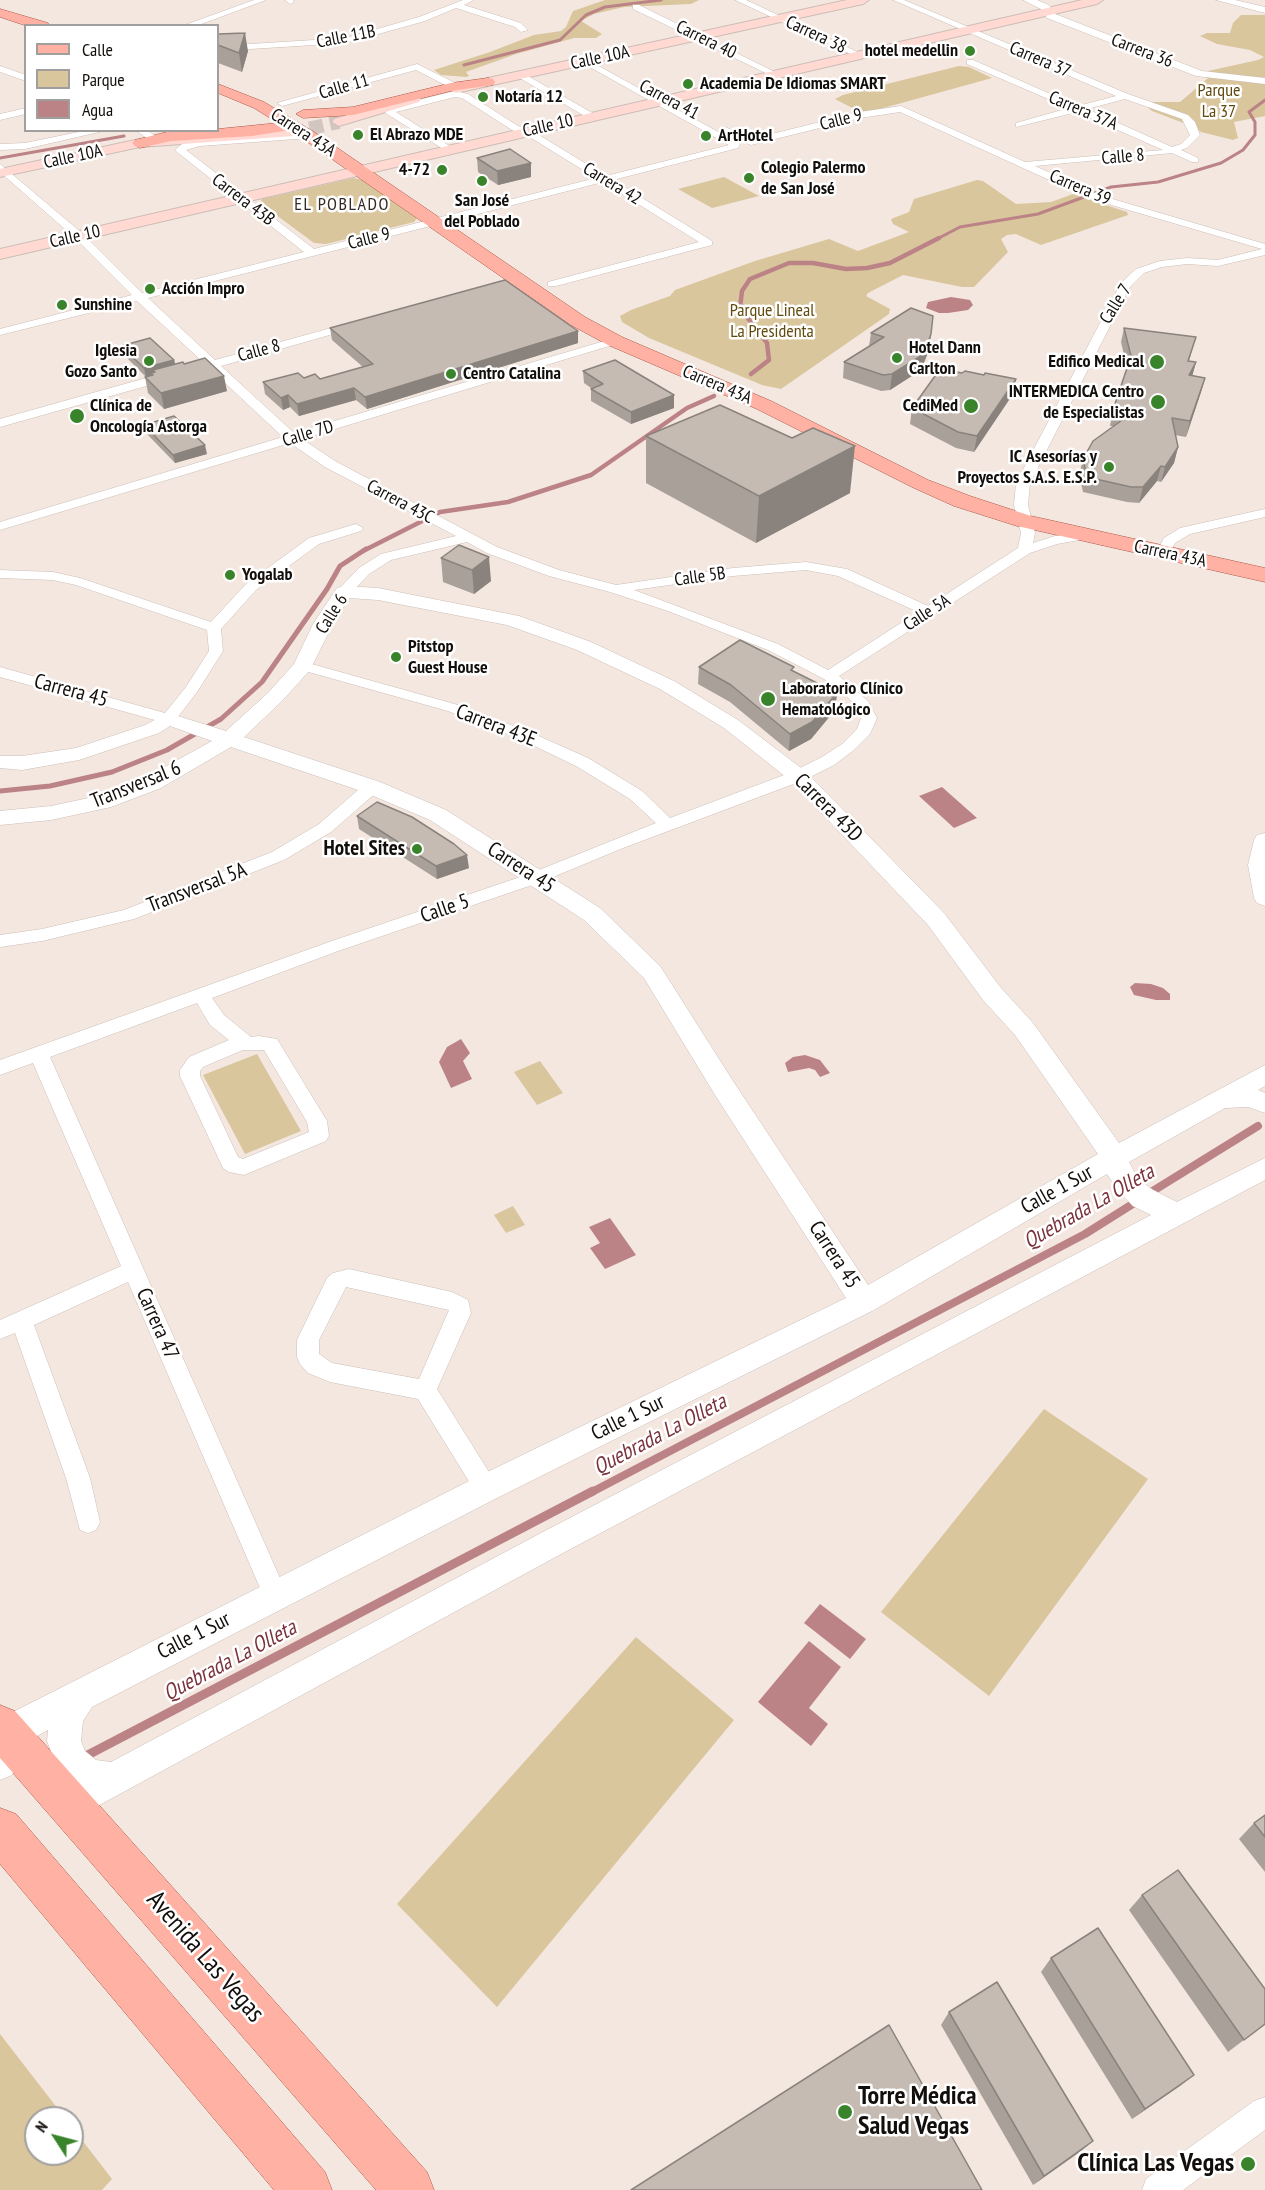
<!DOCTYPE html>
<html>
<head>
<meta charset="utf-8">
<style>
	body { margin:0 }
	#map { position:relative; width:1265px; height:2190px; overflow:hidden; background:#f4e7e0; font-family:"PT Sans Narrow",sans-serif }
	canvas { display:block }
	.legend { position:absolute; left:24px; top:24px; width:195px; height:108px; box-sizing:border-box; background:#fff; border:2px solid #a09f9d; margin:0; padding:8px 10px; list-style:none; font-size:18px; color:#120e0b }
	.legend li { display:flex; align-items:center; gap:12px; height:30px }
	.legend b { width:30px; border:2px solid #a09f9d }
	.north { position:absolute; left:24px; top:2106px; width:60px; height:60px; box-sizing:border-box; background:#fff; border:2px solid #a09f9d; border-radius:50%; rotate:306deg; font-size:16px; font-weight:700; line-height:24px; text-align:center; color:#120e0b }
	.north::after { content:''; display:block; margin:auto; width:21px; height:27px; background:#39832a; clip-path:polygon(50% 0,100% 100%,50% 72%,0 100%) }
</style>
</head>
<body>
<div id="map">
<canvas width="1265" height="2190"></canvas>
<ul class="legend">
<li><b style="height:8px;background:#ffb2a4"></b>Calle</li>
<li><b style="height:16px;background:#d9c69d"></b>Parque</li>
<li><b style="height:16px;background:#bc8387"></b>Agua</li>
</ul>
<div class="north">N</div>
</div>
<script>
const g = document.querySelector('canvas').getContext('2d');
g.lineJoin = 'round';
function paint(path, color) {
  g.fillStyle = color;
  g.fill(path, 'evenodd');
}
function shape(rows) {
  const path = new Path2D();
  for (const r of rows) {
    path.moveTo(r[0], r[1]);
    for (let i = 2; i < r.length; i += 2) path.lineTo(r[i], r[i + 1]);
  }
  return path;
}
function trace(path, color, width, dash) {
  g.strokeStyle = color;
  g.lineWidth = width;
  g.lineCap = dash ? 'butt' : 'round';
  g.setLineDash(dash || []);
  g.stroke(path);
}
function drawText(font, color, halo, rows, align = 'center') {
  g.font = font + ' "PT Sans Narrow",sans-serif';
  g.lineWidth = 5;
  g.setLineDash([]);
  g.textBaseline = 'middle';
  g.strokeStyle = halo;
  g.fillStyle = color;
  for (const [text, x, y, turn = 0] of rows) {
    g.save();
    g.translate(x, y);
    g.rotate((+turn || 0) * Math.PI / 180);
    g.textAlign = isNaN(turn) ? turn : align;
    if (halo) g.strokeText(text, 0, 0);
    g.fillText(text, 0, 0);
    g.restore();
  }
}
const green = shape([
	[605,0,699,0,691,4,624,7,594,14,581,21,602,34,596,38,574,38,516,54,466,72,469,76,466,77,441,75,434,70,490,52,534,35,561,31,566,27,573,11],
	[1241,15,1265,15,1265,116,1234,122,1238,138,1233,140,1201,132,1194,127,1152,111,1146,106,1153,102,1180,102,1214,73,1208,71,1258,60,1264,57,1250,50,1217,44,1200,36,1207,33,1230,33,1233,23],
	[959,66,969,67,992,78,869,112,858,111,835,99,843,95],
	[724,177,759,196,712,208,678,189],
	[353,178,364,180,417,218,414,222,326,244,314,243,260,203,262,199],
	[977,180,983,181,1016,204,1051,202,1073,194,1127,212,1128,215,1041,245,1016,234,1007,235,1001,239,1008,252,974,287,962,287,903,275,868,293,866,296,890,309,889,314,781,389,762,385,738,375,649,338,622,322,620,316,631,310,670,296,675,290,755,261,829,239,858,251,909,232,893,224,891,219,909,212,914,199],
	[257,1054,301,1131,245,1154,203,1075],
	[540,1061,563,1093,537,1105,514,1072],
	[513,1206,525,1225,506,1233,494,1215],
	[1044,1409,1148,1479,989,1696,881,1612],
	[636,1637,734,1720,497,2007,397,1904],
	[0,2034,65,2118,36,2118,36,2154,72,2154,72,2127,112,2179,102,2190,0,2190]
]);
const water = shape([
	[951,297,970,300,973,305,968,310,948,313,939,313,926,308,928,302],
	[942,787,977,818,954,828,919,796],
	[1135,983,1151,984,1163,988,1170,994,1170,1000,1156,1000,1134,995,1130,987],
	[461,1039,470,1053,463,1061,472,1079,451,1088,439,1062,447,1047],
	[805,1055,820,1060,830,1073,820,1077,815,1070,809,1068,788,1072,785,1063,793,1057],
	[610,1218,636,1255,605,1269,590,1248,600,1243,589,1227],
	[820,1604,866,1639,850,1659,804,1623],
	[809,1641,841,1667,809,1708,828,1724,811,1746,758,1702]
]);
const streamFar4 = shape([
	[464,65,560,40,586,15,605,7,661,0],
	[0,158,124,136],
	[937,239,960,227,1038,214,1111,187,1158,182,1221,163,1243,150,1255,135,1255,122,1249,112,1265,100]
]);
const streamFar3 = shape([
	[751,374,769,360,767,343,740,308,742,291,750,279,789,263,813,263,846,269,867,268,890,263,939,238],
	[363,551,440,512,508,502,591,475,687,408,714,396]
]);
const streamFar2 = shape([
	[0,791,50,786,112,772,167,750,221,719,262,682,327,589,340,566,366,549]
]);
const streamFar1 = shape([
	[1148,1194,1258,1126],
	[590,1493,1085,1234,1139,1200]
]);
const stream = shape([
	[82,1758,593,1491]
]);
const secondaryTunnel = shape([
	[289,133,339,122]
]);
const minor = shape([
	[254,0,266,0,196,26,182,26,254,0],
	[285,0,293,0,294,2,290,4,285,0],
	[463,0,474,0,464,5,521,23,528,30,521,32,515,27,456,8,425,21,346,43,218,51,218,46,346,38,419,17,463,0],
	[735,0,746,0,864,55,857,57,735,0],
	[893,0,904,0,1128,94,1188,115,1195,122,1200,135,1187,148,1181,150,1198,158,1198,162,1192,162,1172,153,1035,166,1099,195,1265,244,1265,255,1218,266,1187,264,1162,267,1144,273,1130,287,1030,483,1028,505,1035,533,1033,543,1055,536,1086,531,1093,535,1091,538,1057,544,1030,553,839,676,868,701,877,718,870,734,854,750,834,765,804,780,623,848,541,882,341,950,212,998,224,1015,251,1037,259,1036,277,1039,327,1121,329,1136,326,1141,244,1175,229,1172,223,1168,180,1076,180,1070,189,1057,229,1040,210,1025,197,1003,50,1057,287,1594,284,1602,275,1606,266,1602,128,1282,34,1325,90,1478,100,1522,96,1530,88,1533,80,1530,66,1478,15,1333,0,1339,0,1320,121,1266,33,1063,0,1075,0,1060,329,942,529,874,656,823,630,799,576,766,520,739,448,711,298,669,295,666,298,663,308,663,458,705,532,733,588,758,642,791,670,818,792,772,822,757,842,744,857,729,861,718,856,706,844,693,824,679,768,650,668,611,610,592,549,576,487,553,467,542,391,560,369,574,349,595,339,595,337,592,339,589,359,568,381,554,456,536,325,467,290,443,0,530,0,522,283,437,210,369,199,370,199,364,204,363,137,301,0,335,0,329,132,295,75,238,0,172,0,164,83,234,142,293,304,252,177,152,175,150,182,144,200,140,312,133,314,135,309,138,200,146,186,150,314,249,596,178,528,136,512,130,462,98,455,97,396,112,451,147,451,151,448,152,387,114,385,112,390,107,455,91,468,94,518,126,534,132,606,176,729,145,579,61,586,59,740,144,738,148,613,180,712,241,712,245,556,286,548,286,548,282,699,242,603,182,148,298,215,360,353,322,361,322,361,326,221,366,294,433,611,339,619,339,619,343,302,439,335,461,497,547,559,570,616,585,733,568,806,562,847,569,928,606,1018,548,1021,533,1014,505,1016,483,1121,283,1136,269,1160,261,1187,258,1218,260,1262,249,1091,199,900,112,860,118,751,145,722,132,722,128,725,127,752,139,860,112,901,106,1025,162,1163,150,1077,112,1016,127,1016,123,1069,108,967,64,967,60,973,60,1078,106,1116,96,893,0],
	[1125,99,1182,119,1190,135,1181,144,1172,147,1087,109,1125,99],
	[806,570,838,576,918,612,828,670,778,644,634,590,733,576,806,570],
	[243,1050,264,1050,307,1122,309,1132,243,1159,238,1157,200,1076,200,1071,203,1067,243,1050],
	[633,5,639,5,779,74,772,76,633,9,633,5],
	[417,64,455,83,455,87,448,89,447,86,416,70,282,106,277,103,417,64],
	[0,66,26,75,26,81,0,72,0,66],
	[521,72,594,114,596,116,588,118,518,77,517,75,521,72],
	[26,108,26,114,0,120,0,114,26,108],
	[88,130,108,130,25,149,0,150,0,144,25,143,88,130],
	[135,130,147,130,159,139,151,141,135,130],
	[171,371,177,375,175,378,0,427,0,419,171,371],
	[1265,509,1265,517,1190,534,1175,543,1168,556,1158,556,1156,553,1164,538,1180,528,1265,509],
	[356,524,363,528,361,531,319,544,256,590,221,629,223,651,197,692,174,722,162,722,0,677,0,667,165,713,186,687,209,651,207,630,76,585,53,580,0,578,0,570,53,572,80,578,211,622,246,584,309,538,356,524],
	[372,782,380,787,378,791,331,832,284,860,134,919,42,941,0,947,0,935,42,929,124,910,272,852,319,824,366,783,372,782],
	[349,1269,452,1292,468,1300,471,1313,437,1389,494,1480,498,1488,494,1496,486,1499,478,1496,418,1399,330,1382,308,1373,300,1364,297,1357,297,1340,327,1278,333,1273,349,1269],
	[346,1287,449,1310,419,1379,332,1363,319,1354,319,1340,346,1287],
	[1265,2097,1265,2130,1183,2190,1142,2190,1146,2179,1254,2101,1265,2097]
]);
const tertiary = shape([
	[1023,0,1037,0,1049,5,1055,14,1202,71,1265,78,1265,84,1196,76,1047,18,1041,9,1023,0],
	[1216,0,1235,0,1265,7,1265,13,1216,0],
	[344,586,378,588,519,616,591,642,674,681,738,720,805,771,944,913,1001,988,1033,1023,1119,1143,1265,1065,1265,1086,1258,1090,1265,1093,1265,1113,1248,1107,1225,1108,1129,1162,1138,1179,1153,1190,1177,1202,1265,1158,1265,1180,563,1553,70,1821,58,1815,52,1803,58,1791,71,1784,60,1775,47,1741,48,1730,37,1736,23,1750,12,1775,0,1780,0,1724,13,1712,475,1478,846,1298,715,1095,644,978,584,920,430,820,364,792,231,747,161,788,111,807,51,820,0,825,0,811,51,806,98,796,145,778,212,741,170,726,159,733,79,760,22,770,0,768,0,756,22,756,76,748,145,725,168,713,226,731,268,693,294,664,313,624,337,588,344,586],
	[349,598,378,600,507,625,577,650,660,689,724,728,791,781,928,925,983,1000,1015,1035,1098,1154,868,1285,733,1081,660,966,600,908,446,810,380,782,244,737,282,701,310,670,333,624,349,598],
	[1107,1174,1120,1193,1133,1206,1151,1215,541,1533,111,1762,96,1760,85,1751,81,1741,83,1721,92,1707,497,1498,874,1310,1107,1174],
	[1265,833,1265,906,1257,903,1254,898,1248,865,1254,840,1257,835,1265,833]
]);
const secondary = shape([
	[847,0,869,0,863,4,456,93,449,89,456,85,847,0],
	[1082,0,1103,0,1097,4,0,259,0,249,1082,0],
	[414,95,419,96,421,99,419,102,339,126,332,122,334,119,414,95],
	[289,129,296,133,294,136,140,147,0,177,0,169,140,139,289,129]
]);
const primary = shape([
	[0,9,48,23,49,26,27,26,0,17,0,9],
	[488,78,493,79,495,82,493,85,451,91,353,115,303,118,296,114,303,110,353,107,451,83,488,78],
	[218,84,264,102,314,132,585,317,622,337,771,401,928,480,970,496,1031,516,1265,568,1265,582,1017,526,954,506,914,488,757,409,608,345,571,325,290,130,252,136,171,141,140,148,135,146,132,143,135,140,171,131,218,130,218,129,278,123,254,108,218,93,218,84],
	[0,1705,15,1711,427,2172,434,2190,376,2190,0,1758,0,1705],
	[0,1808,16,1814,325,2172,332,2190,274,2190,0,1864,0,1808]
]);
const wall = shape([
	[218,34,248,51,242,72,218,63],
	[477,158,531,177,498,185,478,172],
	[330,328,578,331,578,343,367,409,356,400,299,416,290,407,283,410,265,394,263,382,320,379,363,367,332,340],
	[1124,328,1196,337,1189,361,1196,362,1192,376,1205,378,1201,392,1186,437,1175,435,1178,447,1174,463,1161,482,1157,481,1139,503,1127,502,1083,492,1079,475,1083,459,1114,426,1110,426,1113,410,1127,368,1121,342],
	[871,333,929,350,921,370,890,390,881,391,843,378,844,362,869,346],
	[121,346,174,360,175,364,227,391,164,409,148,393,145,377,146,377,123,354],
	[583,371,674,395,674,408,631,424,591,401,591,388,584,383],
	[962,373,984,375,1016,379,1013,394,974,452,956,448,910,424,912,408],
	[144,425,207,454,175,463,146,433],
	[646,436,792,438,850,493,756,543,646,483],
	[459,545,491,581,474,594,443,582,441,558],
	[699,667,793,671,837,693,835,710,811,739,789,751,730,702,698,684],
	[357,816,469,868,437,879,359,829],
	[1265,1815,1265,1872,1239,1839,1254,1823],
	[1142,1895,1265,2024,1228,2052,1129,1910],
	[1051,1958,1194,2075,1132,2119,1041,1972],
	[949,2012,1081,2151,1033,2185,941,2025]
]);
const shadedWall = shape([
	[245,33,248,51,242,72,239,53],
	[531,163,531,177,498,185,497,171],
	[578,331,578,343,367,409,365,397],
	[931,334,929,350,921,370,890,390,892,374],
	[174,360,176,368,155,372,153,370,154,374,151,373,151,375,146,377,144,368],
	[1196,362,1192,377,1189,375],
	[224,376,227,391,164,409,161,393],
	[1205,378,1201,392,1186,437,1190,421],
	[1016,379,1013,394,974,452,977,436],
	[354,388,356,400,299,416,297,404],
	[288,395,290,407,283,410,281,398],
	[674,395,674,408,631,424,631,412],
	[205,445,207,454,175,463,173,455],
	[855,446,850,493,756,543,759,496],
	[1178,447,1174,463,1161,482,1165,467],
	[1161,466,1157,481,1139,503,1143,487],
	[489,557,491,581,474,594,472,570],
	[837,693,835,710,811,739,789,751,790,734],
	[467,855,469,868,437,879,436,866],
	[1194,2075,1180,2086,1132,2119,1145,2109],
	[1093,2141,1081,2151,1033,2185,1044,2176]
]);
const building = shape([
	[245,33,239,53,218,45,218,34,245,33],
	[510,149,531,163,497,171,477,158,510,149],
	[505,280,578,331,365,397,354,388,297,404,288,395,281,398,263,382,298,373,304,378,315,374,320,379,373,364,330,328,505,280],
	[911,308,933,316,931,334,924,354,892,374,883,375,844,362,884,337,871,333,911,308],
	[1124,328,1196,337,1188,361,1196,362,1189,375,1205,378,1190,421,1172,418,1178,447,1165,467,1161,466,1143,487,1131,487,1087,477,1083,459,1093,441,1132,413,1113,410,1131,356,1124,328],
	[150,338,174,360,144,368,121,346,150,338],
	[205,358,224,376,161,393,145,377,153,375,151,373,155,372,153,370,183,362,184,364,205,358],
	[615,360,674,395,631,412,591,389,603,384,583,371,615,360],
	[940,369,962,373,965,371,984,375,985,373,1016,379,977,436,958,432,912,408,940,369],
	[720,405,792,438,813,428,855,446,759,496,646,436,720,405],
	[174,416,205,445,173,455,144,425,174,416],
	[459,545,489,557,472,570,441,558,459,545],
	[740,640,794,667,791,670,837,693,812,722,790,734,731,685,699,667,740,640],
	[377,802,412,817,454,844,467,855,436,866,357,816,377,802],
	[1265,1815,1265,1837,1254,1823,1265,1815],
	[1178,1870,1265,1989,1265,2024,1244,2040,1142,1895,1178,1870],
	[1098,1928,1194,2075,1145,2109,1051,1958,1098,1928],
	[997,1982,1093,2141,1044,2176,949,2012,997,1982],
	[889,2025,982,2190,631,2190,889,2025]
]);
const markers = [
	[970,51,6,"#39832a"],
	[688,84,6,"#39832a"],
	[483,97,6,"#39832a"],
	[358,135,6,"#39832a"],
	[706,136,6,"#39832a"],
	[442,170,6,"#39832a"],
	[749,178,6,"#39832a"],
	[482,181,6,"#39832a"],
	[150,289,6,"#39832a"],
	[62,305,6,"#39832a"],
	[897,358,6,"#39832a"],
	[149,361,6,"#39832a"],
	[1157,362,8,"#39832a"],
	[451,374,6,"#39832a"],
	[1158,402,8,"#39832a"],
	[971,406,8,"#39832a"],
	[77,416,8,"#39832a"],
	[1109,467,6,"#39832a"],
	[230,575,6,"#39832a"],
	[396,657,6,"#39832a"],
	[768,699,8,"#39832a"],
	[417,849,6,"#39832a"],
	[845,2112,8,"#39832a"],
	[1248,2164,8,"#39832a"]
];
const farStreetnames = [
	["Carrera 38",816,35,25],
	["Calle 11B",346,37,-11],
	["Carrera 40",706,40,26],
	["Carrera 36",1142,51,21],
	["Calle 10A",600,58,-12],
	["Carrera 37",1040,60,23],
	["Calle 11",344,87,-16],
	["Carrera 41",669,100,28],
	["Carrera 37A",1083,111,23],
	["Calle 9",841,120,-14],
	["Calle 10",548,126,-13],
	["Carrera 43A",303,133,33],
	["Calle 10A",73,157,-12],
	["Calle 8",1123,157,-5],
	["Carrera 42",612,184,31],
	["Carrera 39",1080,188,23],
	["Carrera 43B",243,200,37],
	["Calle 10",75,237,-13],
	["Calle 9",369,239,-14],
	["Calle 7",1116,304,-58],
	["Calle 8",259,351,-15],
	["Carrera 43A",717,385,23],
	["Calle 7D",308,434,-17],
	["Carrera 43C",400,502,28],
	["Carrera 43A",1170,554,12],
	["Calle 5B",700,577,-8],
	["Calle 5A",927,613,-33],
	["Calle 6",332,614,-58]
];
const farPoinames = [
	["hotel medellin",958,51,"right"],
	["Academia De Idiomas SMART",700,84],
	["Notaría 12",495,97],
	["El Abrazo MDE",370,135],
	["ArtHotel",718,136],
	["Colegio Palermo",761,168],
	["de San José",761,189],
	["4-72",430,170,"right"],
	["San José",482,201,"center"],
	["del Poblado",482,222,"center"],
	["Acción Impro",162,289],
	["Sunshine",74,305],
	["Hotel Dann",909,348],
	["Carlton",909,369],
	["Iglesia",137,351,"right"],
	["Gozo Santo",137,372,"right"],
	["Edifico Medical",1144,362,"right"],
	["Centro Catalina",463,374],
	["INTERMEDICA Centro",1144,392,"right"],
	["de Especialistas",1144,413,"right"],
	["Clínica de",90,406],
	["Oncología Astorga",90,427],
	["CediMed",958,406,"right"],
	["IC Asesorías y",1097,457,"right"],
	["Proyectos S.A.S. E.S.P.",1097,478,"right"],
	["Yogalab",242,575],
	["Pitstop",408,647],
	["Guest House",408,668],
	["Laboratorio Clínico",782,689],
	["Hematológico",782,710]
];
const farParknames = [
	["Parque",1219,91],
	["La 37",1219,112],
	["Parque Lineal",772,311],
	["La Presidenta",772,332]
];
const farNeighbourhoodnames = [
	["EL POBLADO",342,205]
];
const streetNames = [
	["Carrera 45",71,691,15],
	["Carrera 43E",496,726,21],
	["Transversal 6",136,785,-22],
	["Carrera 43D",828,808,45],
	["Carrera 45",521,868,33],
	["Transversal 5A",197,888,-21],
	["Calle 5",445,909,-19],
	["Calle 1 Sur",1057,1190,-29],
	["Carrera 45",834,1255,57],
	["Carrera 47",157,1324,66],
	["Calle 1 Sur",628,1418,-26],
	["Calle 1 Sur",194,1636,-27]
];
const poiNames = [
	["Hotel Sites",405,849]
];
const waterNames = [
	["Quebrada La Olleta",1089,1207,-30],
	["Quebrada La Olleta",660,1435,-28],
	["Quebrada La Olleta",230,1661,-28]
];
const nearStreetnames = [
	["Avenida Las Vegas",205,1957,49]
];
const nearPoinames = [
	["Torre Médica",858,2097],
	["Salud Vegas",858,2127],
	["Clínica Las Vegas",1234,2164,"right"]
];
paint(green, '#d9c69d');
paint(water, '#bc8387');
trace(streamFar4, '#bc8387', 3);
trace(streamFar3, '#bc8387', 4.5);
trace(streamFar2, '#bc8387', 5);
trace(streamFar1, '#bc8387', 8);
trace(stream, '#bc8387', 9);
trace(secondaryTunnel, '#d2c6c0', 14, [14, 7]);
trace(minor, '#cbbeb7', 1);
trace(tertiary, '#cbbeb7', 1);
trace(secondary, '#cbbeb7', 2);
trace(primary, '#ac5747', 1);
paint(minor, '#fff');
paint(tertiary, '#fff');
paint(secondary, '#ffd9d2');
paint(primary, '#ffb2a4');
paint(wall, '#a9a199');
paint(shadedWall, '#8a837d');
paint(building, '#c5bbb2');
trace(building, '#8a837d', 1.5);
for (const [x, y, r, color] of markers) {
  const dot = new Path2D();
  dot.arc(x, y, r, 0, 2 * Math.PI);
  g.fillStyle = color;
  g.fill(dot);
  trace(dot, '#fff', 2);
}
drawText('18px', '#120e0b', '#fff', farStreetnames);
drawText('bold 18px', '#120e0b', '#fff', farPoinames, 'left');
drawText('18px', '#624a0d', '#fff', farParknames);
g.letterSpacing = '1.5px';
drawText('18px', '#342a25', '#fff', farNeighbourhoodnames);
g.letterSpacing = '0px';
drawText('21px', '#120e0b', '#fff', streetNames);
drawText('bold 21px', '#120e0b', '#fff', poiNames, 'right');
drawText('italic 22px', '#7a323c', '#fff', waterNames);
drawText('26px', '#120e0b', '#fff', nearStreetnames);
drawText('bold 26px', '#120e0b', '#fff', nearPoinames, 'left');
</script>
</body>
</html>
